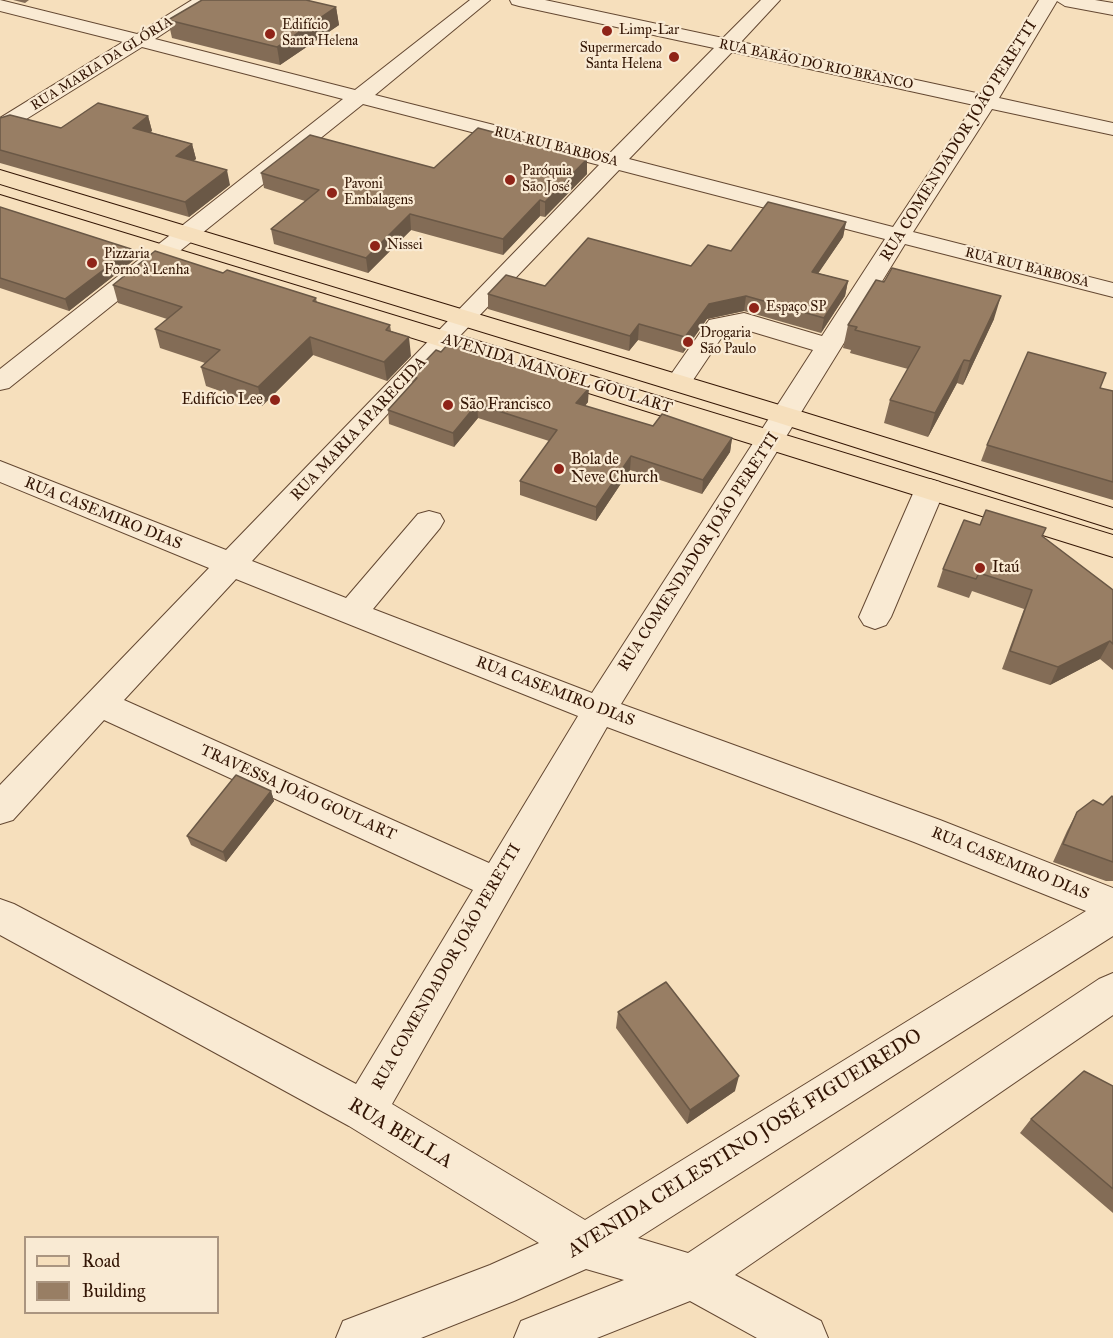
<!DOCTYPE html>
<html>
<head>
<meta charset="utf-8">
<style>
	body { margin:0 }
	#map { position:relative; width:1113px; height:1338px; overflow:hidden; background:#f6dfbc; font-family:"IM FELL Great Primer",serif }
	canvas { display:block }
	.legend { position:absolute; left:24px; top:1236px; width:195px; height:78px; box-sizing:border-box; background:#f9ead3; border:2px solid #aa9580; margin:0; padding:8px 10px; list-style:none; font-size:18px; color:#331504 }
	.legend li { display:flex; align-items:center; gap:12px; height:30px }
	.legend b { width:30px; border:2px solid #aa9580 }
</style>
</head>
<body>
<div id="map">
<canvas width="1113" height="1338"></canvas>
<ul class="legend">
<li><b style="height:8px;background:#f6dfbc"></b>Road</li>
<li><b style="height:16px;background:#987e64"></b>Building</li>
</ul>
</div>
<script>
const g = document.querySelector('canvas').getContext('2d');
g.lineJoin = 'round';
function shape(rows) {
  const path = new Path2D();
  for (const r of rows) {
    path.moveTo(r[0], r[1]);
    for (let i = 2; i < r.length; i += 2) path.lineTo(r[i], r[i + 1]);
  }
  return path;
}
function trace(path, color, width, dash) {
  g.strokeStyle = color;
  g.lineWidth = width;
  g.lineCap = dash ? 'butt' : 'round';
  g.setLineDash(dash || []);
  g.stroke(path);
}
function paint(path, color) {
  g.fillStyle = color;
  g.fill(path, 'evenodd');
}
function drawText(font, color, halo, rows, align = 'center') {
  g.font = font + ' "IM FELL Great Primer",serif';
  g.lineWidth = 4.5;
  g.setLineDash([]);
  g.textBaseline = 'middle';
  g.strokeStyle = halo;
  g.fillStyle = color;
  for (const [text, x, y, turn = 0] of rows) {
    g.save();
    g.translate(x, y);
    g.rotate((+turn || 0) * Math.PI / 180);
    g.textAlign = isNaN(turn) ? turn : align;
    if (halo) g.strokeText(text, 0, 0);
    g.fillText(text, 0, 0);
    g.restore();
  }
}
const minor = shape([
	[0,0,137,34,192,0,214,0,155,39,355,90,470,0,490,0,375,95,609,154,714,48,519,6,512,4,510,0,545,0,723,38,761,0,780,0,741,42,981,94,1039,0,1095,0,1113,3,1113,15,1065,6,1057,1,999,98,1113,123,1113,135,992,109,913,232,1113,283,1113,297,905,244,621,704,940,820,1113,888,1113,936,638,1238,688,1253,1099,979,1113,973,1113,1015,735,1275,821,1321,828,1338,757,1338,690,1301,597,1338,514,1338,521,1321,624,1280,586,1269,514,1301,421,1338,336,1338,343,1321,490,1265,539,1243,349,1126,0,935,0,899,14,904,356,1084,473,890,104,720,13,820,0,824,0,785,209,568,0,482,0,461,226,550,599,165,363,104,9,388,0,390,0,369,343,99,142,47,7,131,0,133,0,118,123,42,0,11,0,0],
	[732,52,974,105,893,227,629,159,732,52],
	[619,170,885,239,822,336,744,313,709,320,665,383,669,389,678,391,687,389,726,331,743,329,813,350,592,693,373,609,440,528,444,521,440,514,429,511,418,514,346,598,252,561,452,344,619,170],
	[236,579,578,716,489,863,124,700,236,579],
	[607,727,914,842,1086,911,585,1220,392,1104,607,727],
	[930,479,940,482,945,489,891,617,886,625,875,629,864,625,859,617,915,489,920,482,930,479]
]);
const major = shape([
	[0,170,796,410,1113,508,1113,529,776,422,0,184,0,170],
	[0,195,1113,535,1113,557,0,209,0,195]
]);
const wall = shape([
	[13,0,29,0,25,3],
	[336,7,339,25,280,65,172,38,168,20],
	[148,116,152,131,150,132,192,144,196,159,193,161,230,185,189,217,0,163,0,118,61,128],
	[575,156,587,159,587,174,545,217,540,216,503,255,411,230,368,273,274,244,271,229,305,201,264,188,261,173,434,168],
	[0,207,131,249,134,260,69,311,0,288],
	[846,222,843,237,818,273,848,281,845,296,821,333,744,311,707,319,683,353,638,340,629,351,488,309,488,294,691,266,731,251],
	[223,273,316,298,317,303,390,325,391,331,411,356,387,381,313,355,262,406,206,386,201,367,205,363,160,348,155,329,167,319,118,303,113,285],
	[994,319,963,385,957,383,928,437,884,423,890,400,908,369,850,353,851,350,843,348,848,325],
	[411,376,588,402,585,406,653,426,732,438,730,452,702,494,630,470,596,521,520,495,520,481,549,441,478,418,454,447,389,424,388,410,412,384],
	[1100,388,1113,391,1113,500,981,461,987,445],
	[980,525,1046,528,1042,536,1113,590,1113,670,1100,659,1050,685,1002,669,1024,609,972,591,969,598,937,587,943,569],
	[271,791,274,801,226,862,191,845,187,836],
	[1113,797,1113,881,1106,881,1053,862,1067,831,1077,812,1103,805],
	[618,1012,735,1091,687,1124,616,1028],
	[1113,1086,1113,1213,1020,1133,1031,1119]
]);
const shadedWall = shape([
	[336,7,339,25,280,65,277,47],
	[148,116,152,131,137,142,133,128],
	[192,144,196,159,179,170,176,156],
	[587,159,587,174,545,217,545,202],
	[227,170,230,185,189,217,185,202],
	[540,200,540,216,503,255,503,239],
	[410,214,411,230,368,273,366,258],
	[846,222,843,237,809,287,812,272],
	[131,249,134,260,69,311,65,299],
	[848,281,845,296,821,333,824,318],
	[746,296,744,311,707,319,683,353,685,337,709,304],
	[1001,296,994,319,963,385,970,361],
	[639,324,638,340,629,351,630,336],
	[310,337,313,355,262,406,258,387],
	[409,337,411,356,387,381,384,362],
	[964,360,957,383,928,437,935,413],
	[589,388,588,402,575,417,576,403],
	[477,404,478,418,454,447,453,433],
	[732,438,730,452,702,494,703,480],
	[631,456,630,470,596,521,596,507],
	[1110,641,1100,659,1050,685,1058,667],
	[271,791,274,801,226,862,223,852],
	[739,1076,735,1091,687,1124,690,1110]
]);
const building = shape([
	[202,0,306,0,336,7,277,47,168,20,202,0],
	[98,103,148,116,133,128,192,144,176,156,227,170,185,202,0,150,0,118,10,115,61,128,98,103],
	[478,128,545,146,557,151,571,150,575,156,587,159,545,202,540,200,503,239,410,214,366,258,271,229,319,190,261,173,310,135,434,168,478,128],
	[768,202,846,222,812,272,848,281,824,318,746,296,709,304,685,337,639,324,630,336,488,294,506,275,545,286,588,238,691,266,708,245,731,251,768,202],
	[0,207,131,249,65,299,0,278,0,207],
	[155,251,223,273,227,270,316,298,313,301,390,325,386,330,409,337,384,362,310,337,258,387,201,367,220,350,155,329,182,307,113,285,155,251],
	[892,268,1001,296,970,361,964,360,935,413,890,400,920,347,855,330,857,327,848,325,876,280,884,282,892,268],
	[449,343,589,388,576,403,653,426,662,414,732,438,703,480,631,456,596,507,520,481,557,430,477,404,453,433,388,410,417,378,411,376,436,350,441,352,449,343],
	[1028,352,1106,373,1100,388,1113,391,1113,482,987,445,1028,352],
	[986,510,1046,528,1042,536,1113,590,1113,644,1110,641,1058,667,1010,651,1032,590,979,573,976,579,943,569,964,520,980,525,986,510],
	[236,775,271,791,223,852,187,836,236,775],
	[1112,796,1113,797,1113,862,1063,844,1077,812,1093,800,1103,805,1112,796],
	[666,982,739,1076,690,1110,618,1012,666,982],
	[1084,1071,1113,1086,1113,1189,1031,1119,1084,1071]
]);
const markers = [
	[607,31,6,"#8f2418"],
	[270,34,6,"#8f2418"],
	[674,57,6,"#8f2418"],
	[510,180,6,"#8f2418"],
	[332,193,6,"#8f2418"],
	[375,246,6,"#8f2418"],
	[92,263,6,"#8f2418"],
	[754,308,6,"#8f2418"],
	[688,342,6,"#8f2418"],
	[275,400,6,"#8f2418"],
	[448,405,6,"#8f2418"],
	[559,469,6,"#8f2418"],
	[980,568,6,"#8f2418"]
];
const farPoinames = [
	["Edifício",282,26],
	["Santa Helena",282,42],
	["Limp-Lar",619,31],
	["Supermercado",662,49,"right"],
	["Santa Helena",662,65,"right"],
	["Paróquia",522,172],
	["São José",522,188],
	["Pavoni",344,185],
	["Embalagens",344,201],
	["Nissei",387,246],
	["Pizzaria",104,255],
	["Forno à Lenha",104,271],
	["Espaço SP",766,308],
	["Drogaria",700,334],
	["São Paulo",700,350]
];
const farStreetnames = [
	["RUA MARIA DA GLÓRIA",102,64,-32],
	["RUA BARÃO DO RIO BRANCO",816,65,12],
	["RUA RUI BARBOSA",556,147,14],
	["RUA RUI BARBOSA",1027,268,14]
];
const streetNames = [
	["RUA COMENDADOR JOÃO PERETTI",959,141,-58],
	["AVENIDA MANOEL GOULART",557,374,17],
	["RUA MARIA APARECIDA",359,429,-47],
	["RUA CASEMIRO DIAS",103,514,22],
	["RUA COMENDADOR JOÃO PERETTI",699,552,-57],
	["RUA CASEMIRO DIAS",555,692,21],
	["TRAVESSA JOÃO GOULART",298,793,24],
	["RUA CASEMIRO DIAS",1010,864,22],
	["RUA COMENDADOR JOÃO PERETTI",447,967,-60]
];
const poiNames = [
	["Edifício Lee",263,400,"right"],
	["São Francisco",460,405],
	["Bola de",571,460],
	["Neve Church",571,478],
	["Itaú",992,568]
];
const nearStreetnames = [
	["RUA BELLA",400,1134,31],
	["AVENIDA CELESTINO JOSÉ FIGUEIREDO",745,1144,-32]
];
trace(minor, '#644832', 2);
trace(major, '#331504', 2);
paint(minor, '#f9ead3');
paint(major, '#f6dfbc');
paint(wall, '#836c56');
paint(shadedWall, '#6a5846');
paint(building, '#987e64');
trace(building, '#6a5846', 1.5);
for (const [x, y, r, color] of markers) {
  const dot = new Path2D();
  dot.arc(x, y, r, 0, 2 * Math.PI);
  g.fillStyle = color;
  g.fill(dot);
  trace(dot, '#f9ead3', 2);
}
drawText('14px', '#331504', '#f9ead3', farPoinames, 'left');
drawText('14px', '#331504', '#f9ead3', farStreetnames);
drawText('16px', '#331504', '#f9ead3', streetNames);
drawText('16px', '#331504', '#f9ead3', poiNames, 'left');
drawText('20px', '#331504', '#f9ead3', nearStreetnames);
</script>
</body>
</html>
